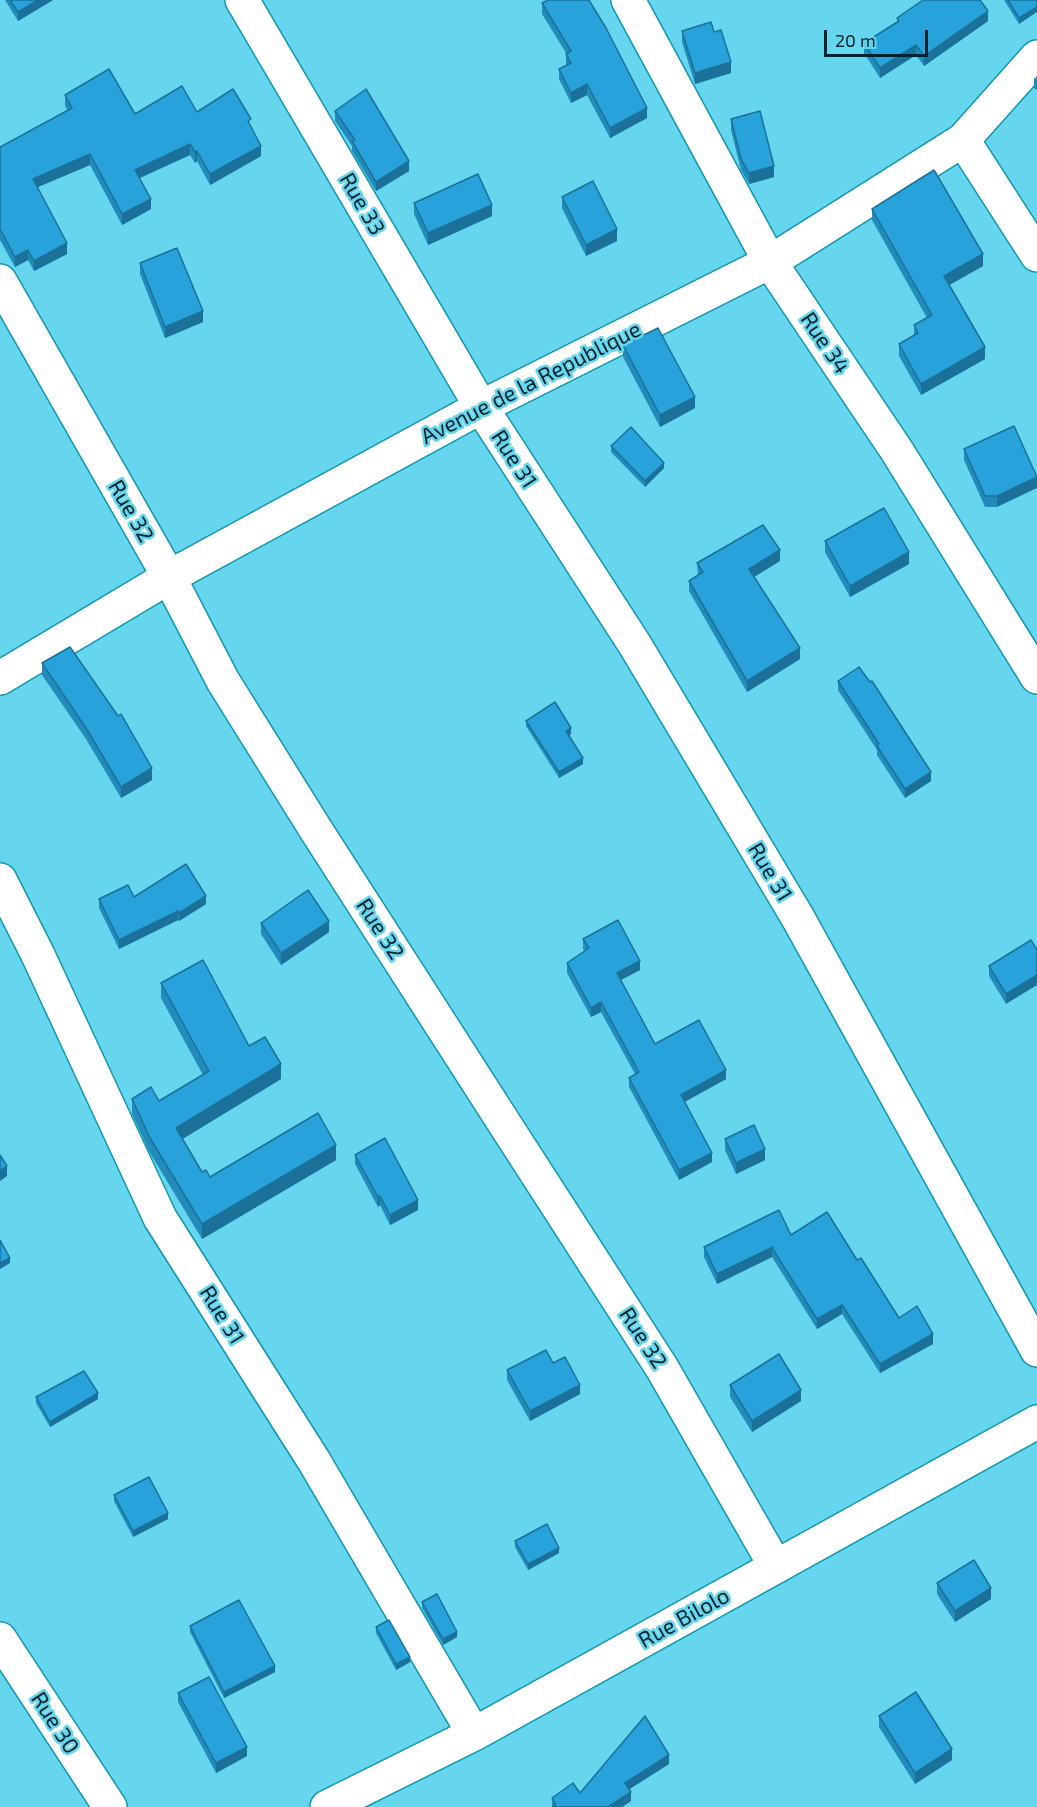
<!DOCTYPE html>
<html>
<head>
<meta charset="utf-8">
<style>
	body { margin:0 }
	#map { position:relative; width:1037px; height:1807px; overflow:hidden; background:#66d6ef; font-family:"Exo 2",sans-serif }
	canvas { display:block }
	.scale { position:absolute; left:824px; top:30px; width:104px; height:27px; box-sizing:border-box; border:3px solid #00242b; border-top:0; padding-left:8px; font-size:18px; line-height:21px; white-space:nowrap; color:#00242b; -webkit-text-stroke:4px #66d6ef; paint-order:stroke }
</style>
</head>
<body>
<div id="map">
<canvas width="1037" height="1807"></canvas>
<div class="scale">20 m</div>
</div>
<script>
const g = document.querySelector('canvas').getContext('2d');
g.lineJoin = 'round';
function shape(rows) {
  const path = new Path2D();
  for (const r of rows) {
    path.moveTo(r[0], r[1]);
    for (let i = 2; i < r.length; i += 2) path.lineTo(r[i], r[i + 1]);
  }
  return path;
}
function trace(path, color, width, dash) {
  g.strokeStyle = color;
  g.lineWidth = width;
  g.lineCap = dash ? 'butt' : 'round';
  g.setLineDash(dash || []);
  g.stroke(path);
}
function paint(path, color) {
  g.fillStyle = color;
  g.fill(path, 'evenodd');
}
function drawText(font, color, halo, rows, align = 'center') {
  g.font = font + ' "Exo 2",sans-serif';
  g.lineWidth = 5;
  g.setLineDash([]);
  g.textBaseline = 'middle';
  g.strokeStyle = halo;
  g.fillStyle = color;
  for (const [text, x, y, turn = 0] of rows) {
    g.save();
    g.translate(x, y);
    g.rotate((+turn || 0) * Math.PI / 180);
    g.textAlign = isNaN(turn) ? turn : align;
    if (halo) g.strokeText(text, 0, 0);
    g.fillText(text, 0, 0);
    g.restore();
  }
}
const minor = shape([
	[242,0,481,407,635,645,798,918,1037,1350],
	[628,0,770,262,897,451,1037,677],
	[963,140,1037,255],
	[0,281,169,577,223,681,316,830,506,1126,662,1368,776,1567],
	[0,678,169,577,481,407,770,262,963,140,1037,57],
	[0,880,38,955,160,1218,314,1461,474,1734],
	[0,1639,110,1807],
	[327,1807,474,1734,1037,1422]
]);
const wall = shape([
	[5,0,53,0,18,21],
	[1004,0,1037,0,1019,24],
	[542,3,647,118,610,138,587,95,571,103,559,79,559,69,566,65,566,53,542,14],
	[897,18,988,21,924,66,916,55,880,78,864,53,864,43,897,22],
	[682,31,714,32,731,73,695,84,682,42],
	[1037,76,1037,90,1034,88,1034,79],
	[65,95,135,114,197,112,251,126,261,156,210,185,197,161,195,163,190,155,140,178,151,209,122,225,90,165,38,187,67,254,34,271,28,260,15,267,0,240,0,147,68,111,65,106],
	[335,111,409,171,376,191,352,151,352,146,335,121],
	[731,119,774,177,749,184,741,170,731,130],
	[562,197,617,241,586,256,562,208],
	[414,203,492,216,428,245,414,214],
	[872,209,983,266,949,285,985,359,921,395,899,356,899,344,914,336,914,325,927,318,872,220],
	[140,263,203,322,165,338,140,274],
	[623,345,695,408,660,427,623,357],
	[1014,426,997,507,985,507,964,460,964,449],
	[611,446,664,468,645,487,611,452],
	[825,541,909,564,850,597,825,552],
	[780,561,754,577,800,659,747,692,689,591,689,581,698,575,697,563],
	[42,663,152,780,121,798,86,739,42,675],
	[838,681,931,781,905,798,877,755,877,750,838,690],
	[526,721,571,734,569,735,583,764,559,778,526,726],
	[134,897,206,904,179,921,178,920,119,949,99,908,99,899],
	[261,923,329,932,281,965,261,934],
	[583,939,640,970,621,980,655,1044,726,1079,684,1102,712,1162,679,1180,629,1087,629,1078,635,1074,601,1012,591,1017,567,973,567,963,585,951,583,949],
	[1037,950,1006,1004,989,976,989,966],
	[161,983,249,1046,281,1079,182,1139,202,1172,210,1177,336,1160,202,1239,150,1153,132,1114,132,1099,159,1101,203,1075,161,998],
	[725,1139,765,1160,736,1174,725,1150],
	[355,1155,418,1210,390,1225,380,1205,378,1207,355,1164],
	[791,1235,857,1260,899,1318,933,1344,880,1373,842,1314,817,1329,772,1257,717,1284,704,1257,704,1247],
	[553,1363,580,1394,530,1421,507,1380,507,1370],
	[730,1385,801,1401,752,1432,730,1397],
	[36,1397,98,1399,50,1427,36,1403],
	[114,1495,168,1519,133,1537,114,1501],
	[515,1541,559,1553,528,1570,515,1547],
	[937,1583,991,1599,955,1622,937,1594],
	[422,1602,457,1637,443,1645,422,1608],
	[190,1626,275,1672,224,1698,190,1632],
	[376,1627,410,1662,396,1670,376,1633],
	[178,1693,247,1756,216,1773,178,1702],
	[879,1716,952,1760,915,1784,879,1727],
	[669,1764,629,1789,631,1801,622,1807,552,1807,552,1798,580,1793]
]);
const shadedWall = shape([
	[38,0,53,0,18,21,18,12],
	[1037,7,1037,12,1019,24,1019,18],
	[988,11,988,21,924,66,924,56],
	[916,45,916,55,880,78,880,68],
	[731,62,731,73,695,84,695,73],
	[587,84,587,95,571,103,571,93],
	[647,108,647,118,610,138,610,128],
	[190,144,190,155,135,180,135,170],
	[261,146,261,156,210,185,210,174],
	[197,151,197,161,195,163,195,152],
	[90,154,90,165,33,189,33,179],
	[409,161,409,171,376,191,376,182],
	[774,166,774,177,749,184,749,173],
	[151,199,151,209,122,225,122,214],
	[492,205,492,216,428,245,428,233],
	[617,229,617,241,586,256,586,245],
	[67,243,67,254,34,271,34,261],
	[28,250,28,260,15,267,15,257],
	[983,254,983,266,944,288,944,276],
	[203,311,203,322,165,338,165,327],
	[985,347,985,359,921,395,921,384],
	[695,397,695,408,660,427,660,415],
	[664,463,664,468,645,487,645,481],
	[1037,477,1037,488,997,507,997,496],
	[780,550,780,561,749,580,749,569],
	[909,552,909,564,850,597,850,586],
	[800,648,800,659,747,692,747,681],
	[571,728,571,734,566,737,566,731],
	[583,758,583,764,559,778,559,772],
	[152,768,152,780,121,798,121,787],
	[931,772,931,781,905,798,905,789],
	[206,896,206,904,179,921,179,913],
	[178,911,178,920,119,949,119,940],
	[329,921,329,932,281,965,281,953],
	[640,961,640,970,617,982,617,973],
	[1037,975,1037,985,1006,1004,1006,994],
	[601,1002,601,1012,591,1017,591,1008],
	[281,1064,281,1079,176,1143,176,1128],
	[726,1070,726,1079,681,1104,681,1095],
	[336,1145,336,1160,202,1239,202,1224],
	[765,1149,765,1160,736,1174,736,1163],
	[712,1153,712,1162,679,1180,679,1170],
	[7,1166,7,1176,0,1181,0,1171],
	[380,1196,380,1205,378,1207,378,1197],
	[418,1200,418,1210,390,1225,390,1215],
	[772,1248,772,1257,717,1284,717,1274],
	[10,1258,10,1263,0,1269,0,1263],
	[842,1305,842,1314,817,1329,817,1319],
	[933,1334,933,1344,880,1373,880,1364],
	[580,1385,580,1394,530,1421,530,1411],
	[801,1390,801,1401,752,1432,752,1421],
	[98,1393,98,1399,50,1427,50,1422],
	[168,1513,168,1519,133,1537,133,1531],
	[559,1548,559,1553,528,1570,528,1564],
	[991,1588,991,1599,955,1622,955,1611],
	[457,1632,457,1637,443,1645,443,1639],
	[410,1657,410,1662,396,1670,396,1664],
	[275,1666,275,1672,224,1698,224,1692],
	[247,1747,247,1756,216,1773,216,1763],
	[952,1749,952,1760,915,1784,915,1773],
	[669,1755,669,1764,625,1792,625,1783],
	[631,1792,631,1801,622,1807,608,1807]
]);
const building = shape([
	[10,0,38,0,18,12,10,0],
	[548,0,589,0,606,28,647,108,610,128,587,84,571,93,559,69,571,63,566,54,571,51,542,3,548,0],
	[923,0,980,0,988,11,924,56,916,45,880,68,864,43,899,21,897,18,923,0],
	[1008,0,1037,0,1037,7,1019,18,1008,0],
	[711,22,714,32,721,30,731,62,695,73,682,31,711,22],
	[109,69,135,114,182,86,197,112,233,89,251,119,248,121,261,146,210,174,197,151,195,152,190,144,135,170,151,199,122,214,90,154,33,179,67,243,34,261,28,250,15,257,0,229,0,147,72,108,65,95,109,69],
	[366,89,409,161,376,182,352,141,355,140,335,111,366,89],
	[760,111,774,166,749,173,741,159,731,119,760,111],
	[934,170,983,254,944,276,985,347,921,384,899,344,918,333,914,325,932,315,872,209,934,170],
	[478,174,492,205,428,233,414,203,478,174],
	[593,181,617,229,586,245,562,197,593,181],
	[177,248,203,311,165,327,140,263,177,248],
	[658,328,695,397,660,415,623,345,658,328],
	[1014,426,1037,477,997,496,985,496,964,449,1014,426],
	[631,427,664,463,645,481,611,446,631,427],
	[884,508,909,552,850,586,825,541,884,508],
	[763,525,780,550,749,569,800,648,747,681,689,581,703,572,697,563,763,525],
	[70,647,118,716,121,714,152,768,121,787,86,728,42,663,70,647],
	[859,667,870,682,872,681,931,772,905,789,877,746,879,744,838,681,859,667],
	[555,702,571,728,566,731,583,758,559,772,526,721,555,702],
	[186,864,206,896,179,913,178,911,119,940,99,899,128,885,134,897,186,864],
	[308,890,329,921,281,953,261,923,308,890],
	[618,920,640,961,617,973,655,1044,699,1020,726,1070,681,1095,712,1153,679,1170,629,1078,639,1072,601,1002,591,1008,567,963,589,948,583,939,618,920],
	[1031,940,1037,950,1037,975,1006,994,989,966,1031,940],
	[203,960,249,1046,265,1037,281,1064,176,1128,202,1172,206,1170,210,1177,318,1113,336,1145,202,1224,150,1138,132,1099,151,1087,159,1101,209,1071,161,983,203,960],
	[754,1125,765,1149,736,1163,725,1139,754,1125],
	[385,1138,418,1200,390,1215,380,1196,378,1197,355,1155,385,1138],
	[0,1155,7,1166,0,1171,0,1155],
	[779,1210,791,1235,827,1212,857,1260,861,1258,899,1318,917,1306,933,1334,880,1364,842,1305,817,1319,772,1248,773,1247,717,1274,704,1247,779,1210],
	[0,1240,10,1258,0,1263,0,1240],
	[546,1350,553,1363,565,1357,580,1385,530,1411,507,1370,546,1350],
	[779,1354,801,1390,752,1421,730,1385,779,1354],
	[84,1371,98,1393,50,1422,36,1397,84,1371],
	[149,1477,168,1513,133,1531,114,1495,149,1477],
	[547,1524,559,1548,528,1564,515,1541,547,1524],
	[974,1560,991,1588,955,1611,937,1583,974,1560],
	[437,1594,457,1632,443,1639,422,1602,437,1594],
	[239,1600,275,1666,224,1692,190,1626,239,1600],
	[389,1620,410,1657,396,1664,376,1627,389,1620],
	[209,1677,247,1747,216,1763,178,1693,209,1677],
	[916,1692,952,1749,915,1773,879,1716,916,1692],
	[645,1716,669,1755,625,1783,631,1792,608,1807,553,1807,556,1805,552,1798,573,1783,580,1793,645,1716]
]);
const streetNames = [
	["Rue 33",362,204,60],
	["Rue 34",825,343,56],
	["Avenue de la Republique",531,383,-27],
	["Rue 31",514,459,57],
	["Rue 32",131,511,60],
	["Rue 31",770,872,59],
	["Rue 32",380,929,57],
	["Rue 31",222,1315,58],
	["Rue 32",643,1338,57],
	["Rue Bilolo",684,1618,-29],
	["Rue 30",55,1723,57]
];
trace(minor, '#1097af', 36);
trace(minor, '#fff', 33);
paint(wall, '#228bbb');
paint(shadedWall, '#1b7199');
paint(building, '#27a2da');
trace(building, '#1b7199', 1.5);
drawText('22px', '#00242b', '#66d6ef', streetNames);
</script>
</body>
</html>
